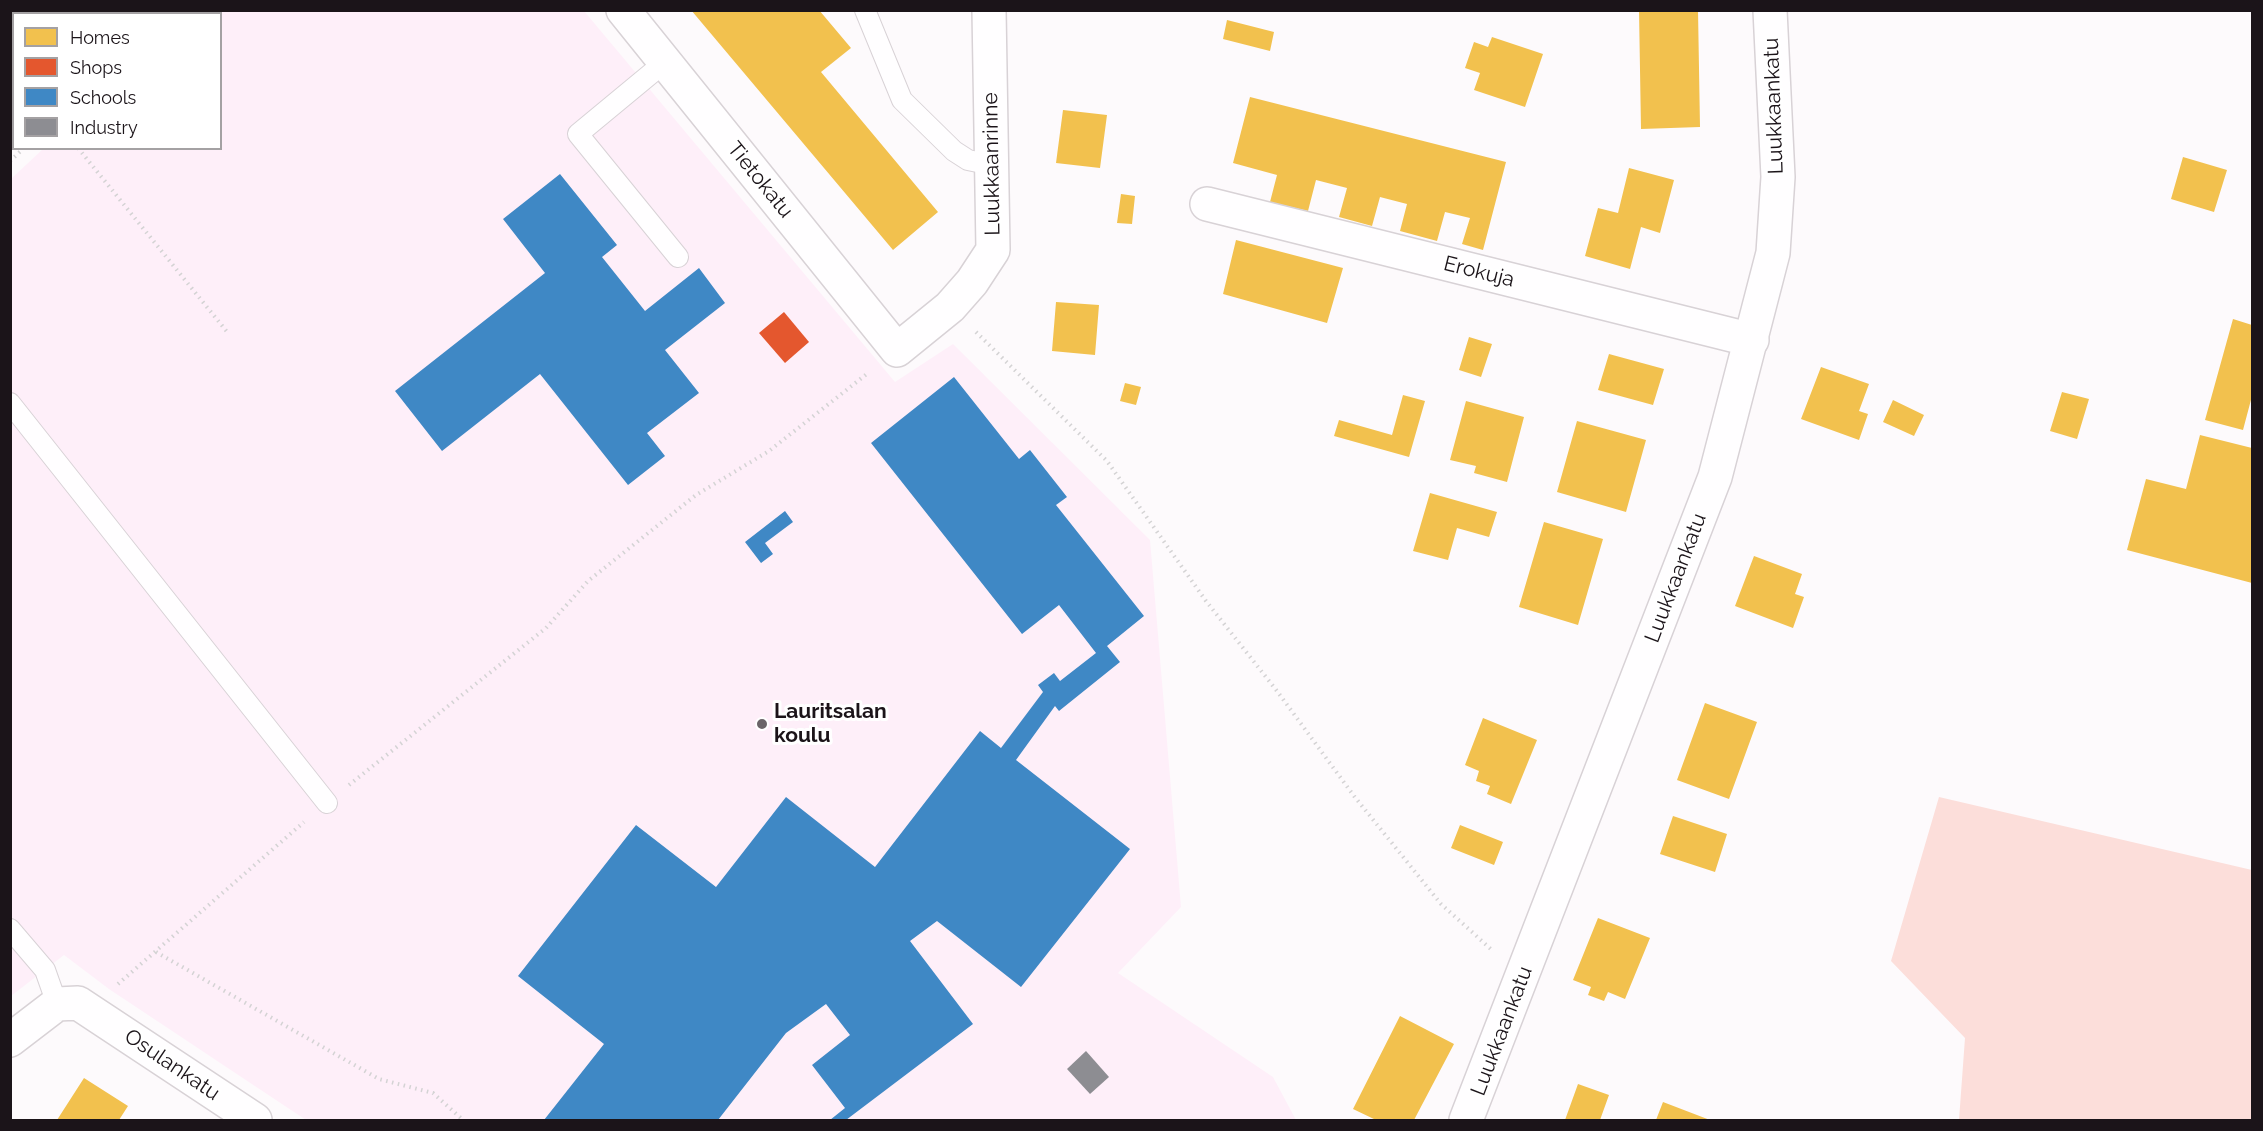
<!DOCTYPE html>
<html>
<head>
<meta charset="utf-8">
<style>
	body { margin:0 }
	#map { position:relative; width:2263px; height:1131px; overflow:hidden; background:#fdfafc; font-family:Raleway,sans-serif }
	canvas { display:block }
	.frame { position:absolute; inset:0; border:12px solid #1b1419; pointer-events:none }
	.legend { position:absolute; left:12px; top:12px; width:210px; height:138px; box-sizing:border-box; background:#fff; border:2px solid #a4a1a3; margin:0; padding:8px 10px; list-style:none; font-size:18px; color:#1b1419 }
	.legend li { display:flex; align-items:center; gap:12px; height:30px }
	.legend b { width:30px; border:2px solid #a4a1a3 }
</style>
</head>
<body>
<div id="map">
<canvas width="2263" height="1131"></canvas>
<div class="frame"></div>
<ul class="legend">
<li><b style="height:16px;background:#f2c14e"></b>Homes</li>
<li><b style="height:16px;background:#e4572e"></b>Shops</li>
<li><b style="height:16px;background:#3f88c5"></b>Schools</li>
<li><b style="height:16px;background:#8d8d92"></b>Industry</li>
</ul>
</div>
<script>
const g = document.querySelector('canvas').getContext('2d');
g.lineJoin = 'round';
function paint(path, color) {
  g.fillStyle = color;
  g.fill(path, 'evenodd');
}
function shape(rows) {
  const path = new Path2D();
  for (const r of rows) {
    path.moveTo(r[0], r[1]);
    for (let i = 2; i < r.length; i += 2) path.lineTo(r[i], r[i + 1]);
  }
  return path;
}
function trace(path, color, width, dash) {
  g.strokeStyle = color;
  g.lineWidth = width;
  g.lineCap = dash ? 'butt' : 'round';
  g.setLineDash(dash || []);
  g.stroke(path);
}
function drawText(font, color, halo, rows, align = 'center') {
  g.font = font + ' Raleway,sans-serif';
  g.lineWidth = 6;
  g.setLineDash([]);
  g.textBaseline = 'middle';
  g.strokeStyle = halo;
  g.fillStyle = color;
  for (const [text, x, y, turn = 0] of rows) {
    g.save();
    g.translate(x, y);
    g.rotate((+turn || 0) * Math.PI / 180);
    g.textAlign = isNaN(turn) ? turn : align;
    if (halo) g.strokeText(text, 0, 0);
    g.fillText(text, 0, 0);
    g.restore();
  }
}
const built = shape([
	[11,10,99,10,99,11,96,14,14,14,14,90,11,92],
	[194,11,584,11,895,382,953,344,1150,540,1181,907,1118,973,1273,1077,1296,1120,306,1120,109,989,64,955,11,996,11,179,43,149,220,148,220,14,190,13]
]);
const green = shape([
	[1939,797,2252,870,2252,1120,1959,1120,1965,1038,1891,961]
]);
const homes = shape([
	[691,10,819,10,851,48,821,72,938,212,893,250],
	[1639,10,1698,10,1700,127,1641,129],
	[1227,20,1274,32,1270,51,1223,39],
	[1492,37,1543,54,1525,107,1474,90,1480,73,1465,68,1474,42,1488,47],
	[1250,97,1506,162,1483,250,1462,244,1470,218,1445,212,1437,241,1400,231,1407,204,1380,197,1372,226,1339,217,1347,188,1316,180,1308,211,1270,202,1277,175,1233,163],
	[1063,110,1107,115,1100,168,1056,163],
	[2183,157,2227,170,2214,212,2171,199],
	[1629,168,1674,180,1660,233,1641,227,1630,269,1585,256,1598,208,1618,213],
	[1121,194,1135,196,1132,224,1117,223],
	[1236,240,1343,268,1327,323,1223,294],
	[1056,302,1099,305,1095,355,1052,351],
	[2233,319,2252,325,2252,396,2243,430,2205,420],
	[1469,337,1492,344,1481,377,1459,370],
	[1609,354,1664,369,1653,405,1598,390],
	[1821,367,1869,384,1859,411,1868,414,1859,440,1801,419],
	[1125,383,1141,387,1136,405,1120,401],
	[2062,392,2089,399,2077,439,2050,431],
	[1403,395,1425,401,1409,457,1334,436,1339,420,1392,435],
	[1893,400,1924,415,1914,436,1883,422],
	[1466,401,1524,417,1507,482,1474,473,1476,466,1450,460],
	[1577,421,1646,440,1626,512,1557,492],
	[2200,435,2252,448,2252,583,2127,550,2146,479,2186,489],
	[1430,493,1497,512,1489,537,1457,528,1448,560,1413,551],
	[1544,522,1603,539,1578,625,1519,607],
	[1754,556,1802,574,1795,594,1804,597,1793,628,1735,606],
	[1705,703,1757,722,1729,799,1677,780],
	[1483,718,1537,740,1511,804,1487,794,1490,786,1476,781,1479,771,1465,765],
	[1673,816,1727,834,1715,872,1660,854],
	[1460,825,1503,842,1494,865,1451,848],
	[1598,918,1650,938,1625,999,1608,992,1604,1001,1588,995,1591,987,1573,980],
	[1400,1016,1454,1044,1414,1120,1376,1120,1353,1109],
	[84,1078,128,1106,119,1120,57,1120],
	[1578,1084,1609,1095,1600,1120,1565,1120],
	[1663,1102,1710,1120,1656,1120]
]);
const shops = shape([
	[784,312,809,342,785,363,759,333]
]);
const schools = shape([
	[560,174,617,245,602,257,645,311,699,268,725,303,665,350,699,393,647,433,665,456,628,485,540,374,442,451,395,391,545,273,503,219],
	[954,377,1019,459,1030,450,1067,497,1056,505,1144,616,1107,646,1120,662,1059,711,1055,706,1016,760,1130,849,1021,987,937,921,910,941,973,1024,846,1120,830,1120,845,1108,812,1065,850,1035,826,1004,786,1033,718,1120,544,1120,604,1044,518,976,636,825,716,887,786,797,875,867,980,731,1001,748,1043,692,1038,685,1054,673,1060,681,1096,653,1059,605,1022,634,871,443],
	[785,511,793,522,765,543,773,554,761,563,745,542]
]);
const industry = shape([
	[1086,1051,1109,1077,1090,1094,1067,1069]
]);
const path = shape([
	[169,14,172,10],
	[78,148,228,333],
	[10,161,23,149],
	[976,332,1107,461,1206,601,1277,691,1354,796,1441,904,1493,951],
	[349,785,546,628,588,581,696,495,769,451,868,373],
	[156,952,379,1079,433,1093,463,1120],
	[118,984,304,822]
]);
const service = shape([
	[865,10,902,100,954,151,968,160,992,165],
	[665,62,578,134,678,257],
	[10,403,327,803],
	[10,929,45,970,57,1004]
]);
const minor = shape([
	[623,10,897,350,950,307,972,282,993,250,989,10],
	[1207,204,1752,340],
	[10,1040,57,1004,78,1003,255,1120]
]);
const tertiary = shape([
	[116,14,119,10],
	[10,114,14,111],
	[1466,1120,1715,477,1773,253,1778,177,1770,10]
]);
const markers = [
	[762,724,6,"#6a6468"]
];
const streetNames = [
	["Luukkaankatu",1774,106,-92],
	["Luukkaanrinne",992,164,-91],
	["Tietokatu",760,180,51],
	["Erokuja",1479,272,14],
	["Luukkaankatu",1676,578,-69],
	["Luukkaankatu",1502,1031,-69],
	["Osulankatu",172,1065,34]
];
const poiNames = [
	["Lauritsalan",774,712],
	["koulu",774,736]
];
paint(built, '#feeff9');
paint(green, '#fcdeda');
paint(homes, '#f2c14e');
paint(shops, '#e4572e');
paint(schools, '#3f88c5');
paint(industry, '#8d8d92');
trace(service, '#d8d2d6', 22);
trace(minor, '#d8d2d6', 36);
trace(tertiary, '#d8d2d6', 36);
trace(path, '#d4d3d4', 4, [1.5, 4.5]);
trace(service, '#fffeff', 20);
trace(minor, '#fffeff', 33);
trace(tertiary, '#fffeff', 33);
for (const [x, y, r, color] of markers) {
  const dot = new Path2D();
  dot.arc(x, y, r, 0, 2 * Math.PI);
  g.fillStyle = color;
  g.fill(dot);
  trace(dot, '#fff', 2);
}
drawText('21px', '#1b1419', '#fff', streetNames);
drawText('bold 21px', '#1b1419', '#fff', poiNames, 'left');
</script>
</body>
</html>
